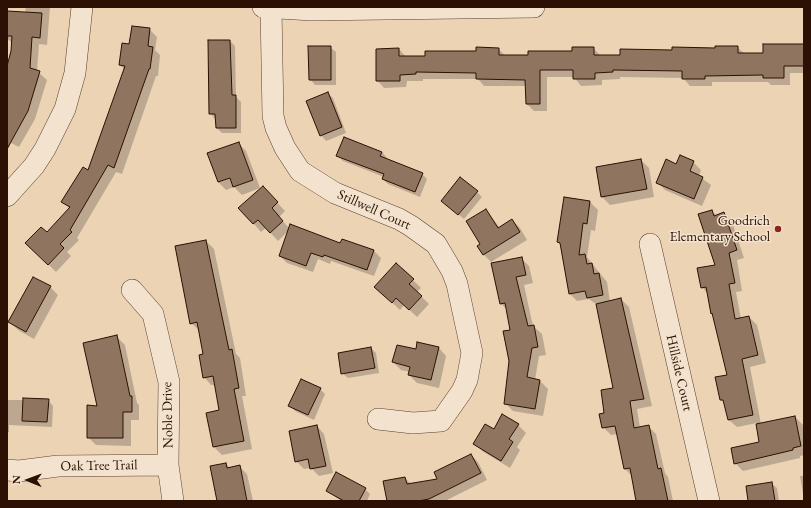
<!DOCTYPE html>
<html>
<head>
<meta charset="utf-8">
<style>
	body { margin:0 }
	#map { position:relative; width:811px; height:508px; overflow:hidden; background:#ebd3b4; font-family:"EB Garamond",serif }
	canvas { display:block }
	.frame { position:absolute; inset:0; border:8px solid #2b1003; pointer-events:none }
	.north { position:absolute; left:8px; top:460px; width:40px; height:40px; -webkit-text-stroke:3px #f2e2ce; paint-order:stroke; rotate:271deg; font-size:11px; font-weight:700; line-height:16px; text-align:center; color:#2b1003 }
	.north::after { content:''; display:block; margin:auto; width:14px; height:18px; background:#2b1003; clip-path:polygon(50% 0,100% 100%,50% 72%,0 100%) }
</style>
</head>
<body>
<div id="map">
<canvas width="811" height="508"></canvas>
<div class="frame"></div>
<div class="north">N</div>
</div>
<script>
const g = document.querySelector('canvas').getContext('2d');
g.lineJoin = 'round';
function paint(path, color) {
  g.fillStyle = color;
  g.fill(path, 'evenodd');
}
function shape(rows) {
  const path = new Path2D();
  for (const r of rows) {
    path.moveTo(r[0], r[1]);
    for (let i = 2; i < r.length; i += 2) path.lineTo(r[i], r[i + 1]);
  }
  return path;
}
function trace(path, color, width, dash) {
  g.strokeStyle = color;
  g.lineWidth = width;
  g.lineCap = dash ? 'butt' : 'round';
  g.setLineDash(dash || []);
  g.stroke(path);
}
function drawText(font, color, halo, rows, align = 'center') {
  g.font = font + ' "EB Garamond",serif';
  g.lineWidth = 3;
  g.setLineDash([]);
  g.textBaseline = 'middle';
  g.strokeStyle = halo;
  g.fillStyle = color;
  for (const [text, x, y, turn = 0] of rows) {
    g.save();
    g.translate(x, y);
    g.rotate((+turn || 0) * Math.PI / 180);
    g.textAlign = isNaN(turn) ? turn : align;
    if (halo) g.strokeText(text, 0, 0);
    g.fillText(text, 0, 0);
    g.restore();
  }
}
const shadow = shape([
	[26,7,50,7,47,45,39,44,37,71,47,80,35,119,19,147,11,143,7,151,7,69,11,64,13,43,7,39,7,12,25,13],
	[149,29,157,37,155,50,160,55,158,76,156,76,122,174,116,172,77,238,79,240,67,252,71,256,56,272,27,243,47,233,70,209,63,202,89,172,124,69,120,65,130,46],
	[230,41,235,46,236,97,241,102,241,133,222,133,217,128,215,119,210,113],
	[804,45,804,73,790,73,790,85,771,85,768,82,712,82,712,86,690,86,683,78,620,77,620,79,602,80,602,85,581,86,574,77,547,77,547,111,534,111,527,104,526,86,484,86,478,79,423,79,423,81,407,81,406,87,384,88,377,80,399,49,406,57,426,57,498,49,506,56,529,56,593,48,601,56,737,47,745,54,764,54],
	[330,47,336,52,336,85,315,85,310,79],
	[327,93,333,98,346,133,326,141,321,135],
	[238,143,246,151,260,188,242,195,234,187,226,190,218,182],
	[382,152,387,158,386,159,422,174,427,179,420,197,388,184,383,179,384,177,343,161,338,156],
	[641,160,649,168,654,197,610,205,602,197],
	[693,162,701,170,699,176,711,185,702,206,665,190,657,182,677,165],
	[477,192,482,197,464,219,448,206],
	[270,195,285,211,279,217,289,228,341,244,374,251,381,258,374,276,331,261,330,264,318,259,313,272,287,263,280,256,288,231,278,241,266,228,261,232,240,208],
	[565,198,590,202,598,210,595,231,591,230,587,257,607,282,610,302,621,299,629,307,652,406,637,409,640,428,648,426,656,434,665,473,668,477,673,501,638,501,632,476,625,469,618,434,611,435,603,427,614,389,597,305,589,299,577,301,569,293,561,245,558,242],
	[486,210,500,228,512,220,520,228,527,240,491,262,483,254,481,244],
	[712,211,717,216,724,214,732,222,744,258,737,260,742,291,736,292,741,319,749,317,757,325,766,363,750,367,761,424,795,417,803,425,804,431,804,455,800,456,800,458,743,471,735,463,761,443,757,423,737,427,729,420,726,404,721,400,728,376,708,294,702,287,716,266],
	[206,241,214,249,236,354,240,358,246,396,242,396,252,449,222,455,214,447,220,411,215,385,211,385,204,377,205,355,200,331,191,323],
	[521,258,529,266,533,283,524,285,533,326,542,334,546,355,539,356,535,380,540,381,548,389,543,416,513,411,505,403,512,331,508,310,501,304,492,264],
	[413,280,421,288,417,292,429,304,417,317,404,305,400,310,384,295],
	[50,287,58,295,34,339,18,330,10,322],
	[117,337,125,345,137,403,139,405,139,420,131,420,131,446,96,445,88,437],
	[371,348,376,353,379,373,348,378,342,373],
	[439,348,446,356,439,388,417,383,409,375,410,372,401,370,393,362,417,350],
	[320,389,325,394,314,420,295,411,290,406],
	[7,400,48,400,53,406,52,427,9,425,9,432,7,432],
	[518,425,526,433,517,447,520,450,510,468,482,451,475,443,494,430],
	[317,426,324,434,333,473,319,476,311,468,304,469,296,461],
	[471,455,478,462,487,480,445,501,388,501,405,478,412,485,439,479],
	[226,464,230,468,239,466,247,474,253,501,218,501],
	[800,476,804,476,804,500],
	[771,483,777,488,779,501,749,501],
	[365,489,370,494,367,501,341,501,327,491],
	[136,500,137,501,119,501]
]);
const building = shape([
	[7,11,42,13,40,38,32,37,30,68,40,71,28,111,7,149,7,66,11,51,12,36,7,36,7,11],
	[132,26,150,28,148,46,153,47,150,69,149,69,114,168,108,165,70,230,72,232,60,244,64,248,48,265,25,243,41,227,47,232,70,207,61,202,83,167,88,170,125,66,119,65,122,43,129,44,132,26],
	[208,40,230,40,232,95,236,95,236,128,216,128,215,114,209,114,208,40],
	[763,44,804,44,804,66,784,66,784,78,763,78,763,75,705,76,705,79,682,79,682,71,613,70,613,72,595,73,595,79,573,79,573,70,540,70,540,104,526,104,525,80,476,79,476,73,416,72,416,74,400,75,400,81,376,81,376,49,399,48,399,56,425,56,425,51,476,51,476,47,499,48,499,55,528,55,528,51,572,51,572,47,594,47,594,55,620,55,620,49,672,50,672,47,715,48,715,46,738,46,738,53,763,53,763,44],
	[308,46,331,46,331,80,309,80,308,46],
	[328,92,342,127,320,136,306,101,328,92],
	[344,137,382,152,380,156,423,173,415,192,382,179,384,174,336,156,344,137],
	[239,142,253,180,233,187,230,178,218,182,207,153,239,142],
	[680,155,694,161,690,171,703,177,694,199,656,183,666,159,676,164,680,155],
	[641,159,647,189,601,197,596,167,641,159],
	[460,177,478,191,458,215,441,201,460,177],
	[263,186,278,202,272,208,283,221,270,233,258,220,253,224,238,208,263,186],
	[564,197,590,201,587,224,583,223,579,255,585,254,587,264,592,263,594,274,599,273,603,295,587,298,585,291,569,294,560,243,557,242,564,197],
	[486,209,498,228,512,219,520,232,483,255,477,246,480,244,466,221,486,209],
	[712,210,714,216,724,212,737,250,729,253,735,283,729,284,735,319,749,316,758,355,742,359,753,415,728,420,723,400,720,400,715,377,727,375,712,313,711,314,706,287,701,288,697,268,715,265,698,214,712,210],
	[290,224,340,243,342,239,374,250,367,270,324,255,323,257,311,253,306,266,279,256,290,224],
	[206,240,229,350,232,349,239,388,234,389,244,441,213,447,206,413,219,410,213,376,203,378,199,355,203,354,197,322,190,324,175,246,206,240],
	[522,257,526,275,516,277,528,326,534,325,538,347,532,348,527,377,540,380,535,409,504,404,509,361,503,331,510,330,505,303,500,304,491,263,522,257],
	[396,263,414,279,409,284,422,296,409,310,396,298,392,303,374,287,396,263],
	[33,277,51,286,26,332,8,322,33,277],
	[621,298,644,399,630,401,634,428,649,425,658,469,661,468,668,501,636,501,630,468,624,469,615,426,602,428,599,414,604,413,601,390,613,388,596,304,621,298],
	[117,335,130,396,132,396,132,412,123,412,123,438,87,438,87,405,97,406,83,343,117,335],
	[417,342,439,347,431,380,408,375,410,367,392,362,397,345,416,349,417,342],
	[371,347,375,368,341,374,338,353,371,347],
	[301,379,321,388,308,415,288,406,301,379],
	[23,398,49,399,47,422,22,421,23,398],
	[502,414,519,424,509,439,513,442,501,461,473,444,485,424,494,429,502,414],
	[795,416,801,446,793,448,793,450,734,464,731,448,759,442,756,424,795,416],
	[317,425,326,466,310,469,308,459,295,462,289,431,317,425],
	[471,454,481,473,429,499,418,501,387,501,383,481,405,477,407,484,437,479,434,472,471,454],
	[226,463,227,468,240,465,247,501,217,501,210,466,226,463],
	[336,472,366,488,359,501,344,501,326,491,336,472],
	[772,482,775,501,748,501,746,486,772,482]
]);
const minor = shape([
	[263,7,312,10,534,7],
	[271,8,273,116,276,128,285,148,300,171,335,193,399,219,411,226,436,244,452,271,457,284,472,353,467,380,462,391,441,421,413,423,378,419],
	[7,196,34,166,45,149,65,109,75,73,82,7],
	[650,244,709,501],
	[132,290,153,314,169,382,168,465,173,501],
	[7,470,19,471,58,466,168,465]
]);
const markers = [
	[778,229,4,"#8f2418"]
];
const streetNames = [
	["Stillwell Court",374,210,24],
	["Hillside Court",679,373,77],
	["Noble Drive",168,415,-91],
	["Oak Tree Trail",99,466,-1]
];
const poiNames = [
	["Goodrich",770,221],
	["Elementary School",770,237]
];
paint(shadow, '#0003');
paint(building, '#8f755f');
trace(building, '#2b1003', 1);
trace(minor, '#5b412f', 22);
trace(minor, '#f2e2ce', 21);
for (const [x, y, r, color] of markers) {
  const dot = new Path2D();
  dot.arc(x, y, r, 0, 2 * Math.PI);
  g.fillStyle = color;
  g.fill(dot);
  trace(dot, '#f2e2ce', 1.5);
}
drawText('14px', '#2b1003', '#f2e2ce', streetNames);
drawText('14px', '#2b1003', '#f2e2ce', poiNames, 'right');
</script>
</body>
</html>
